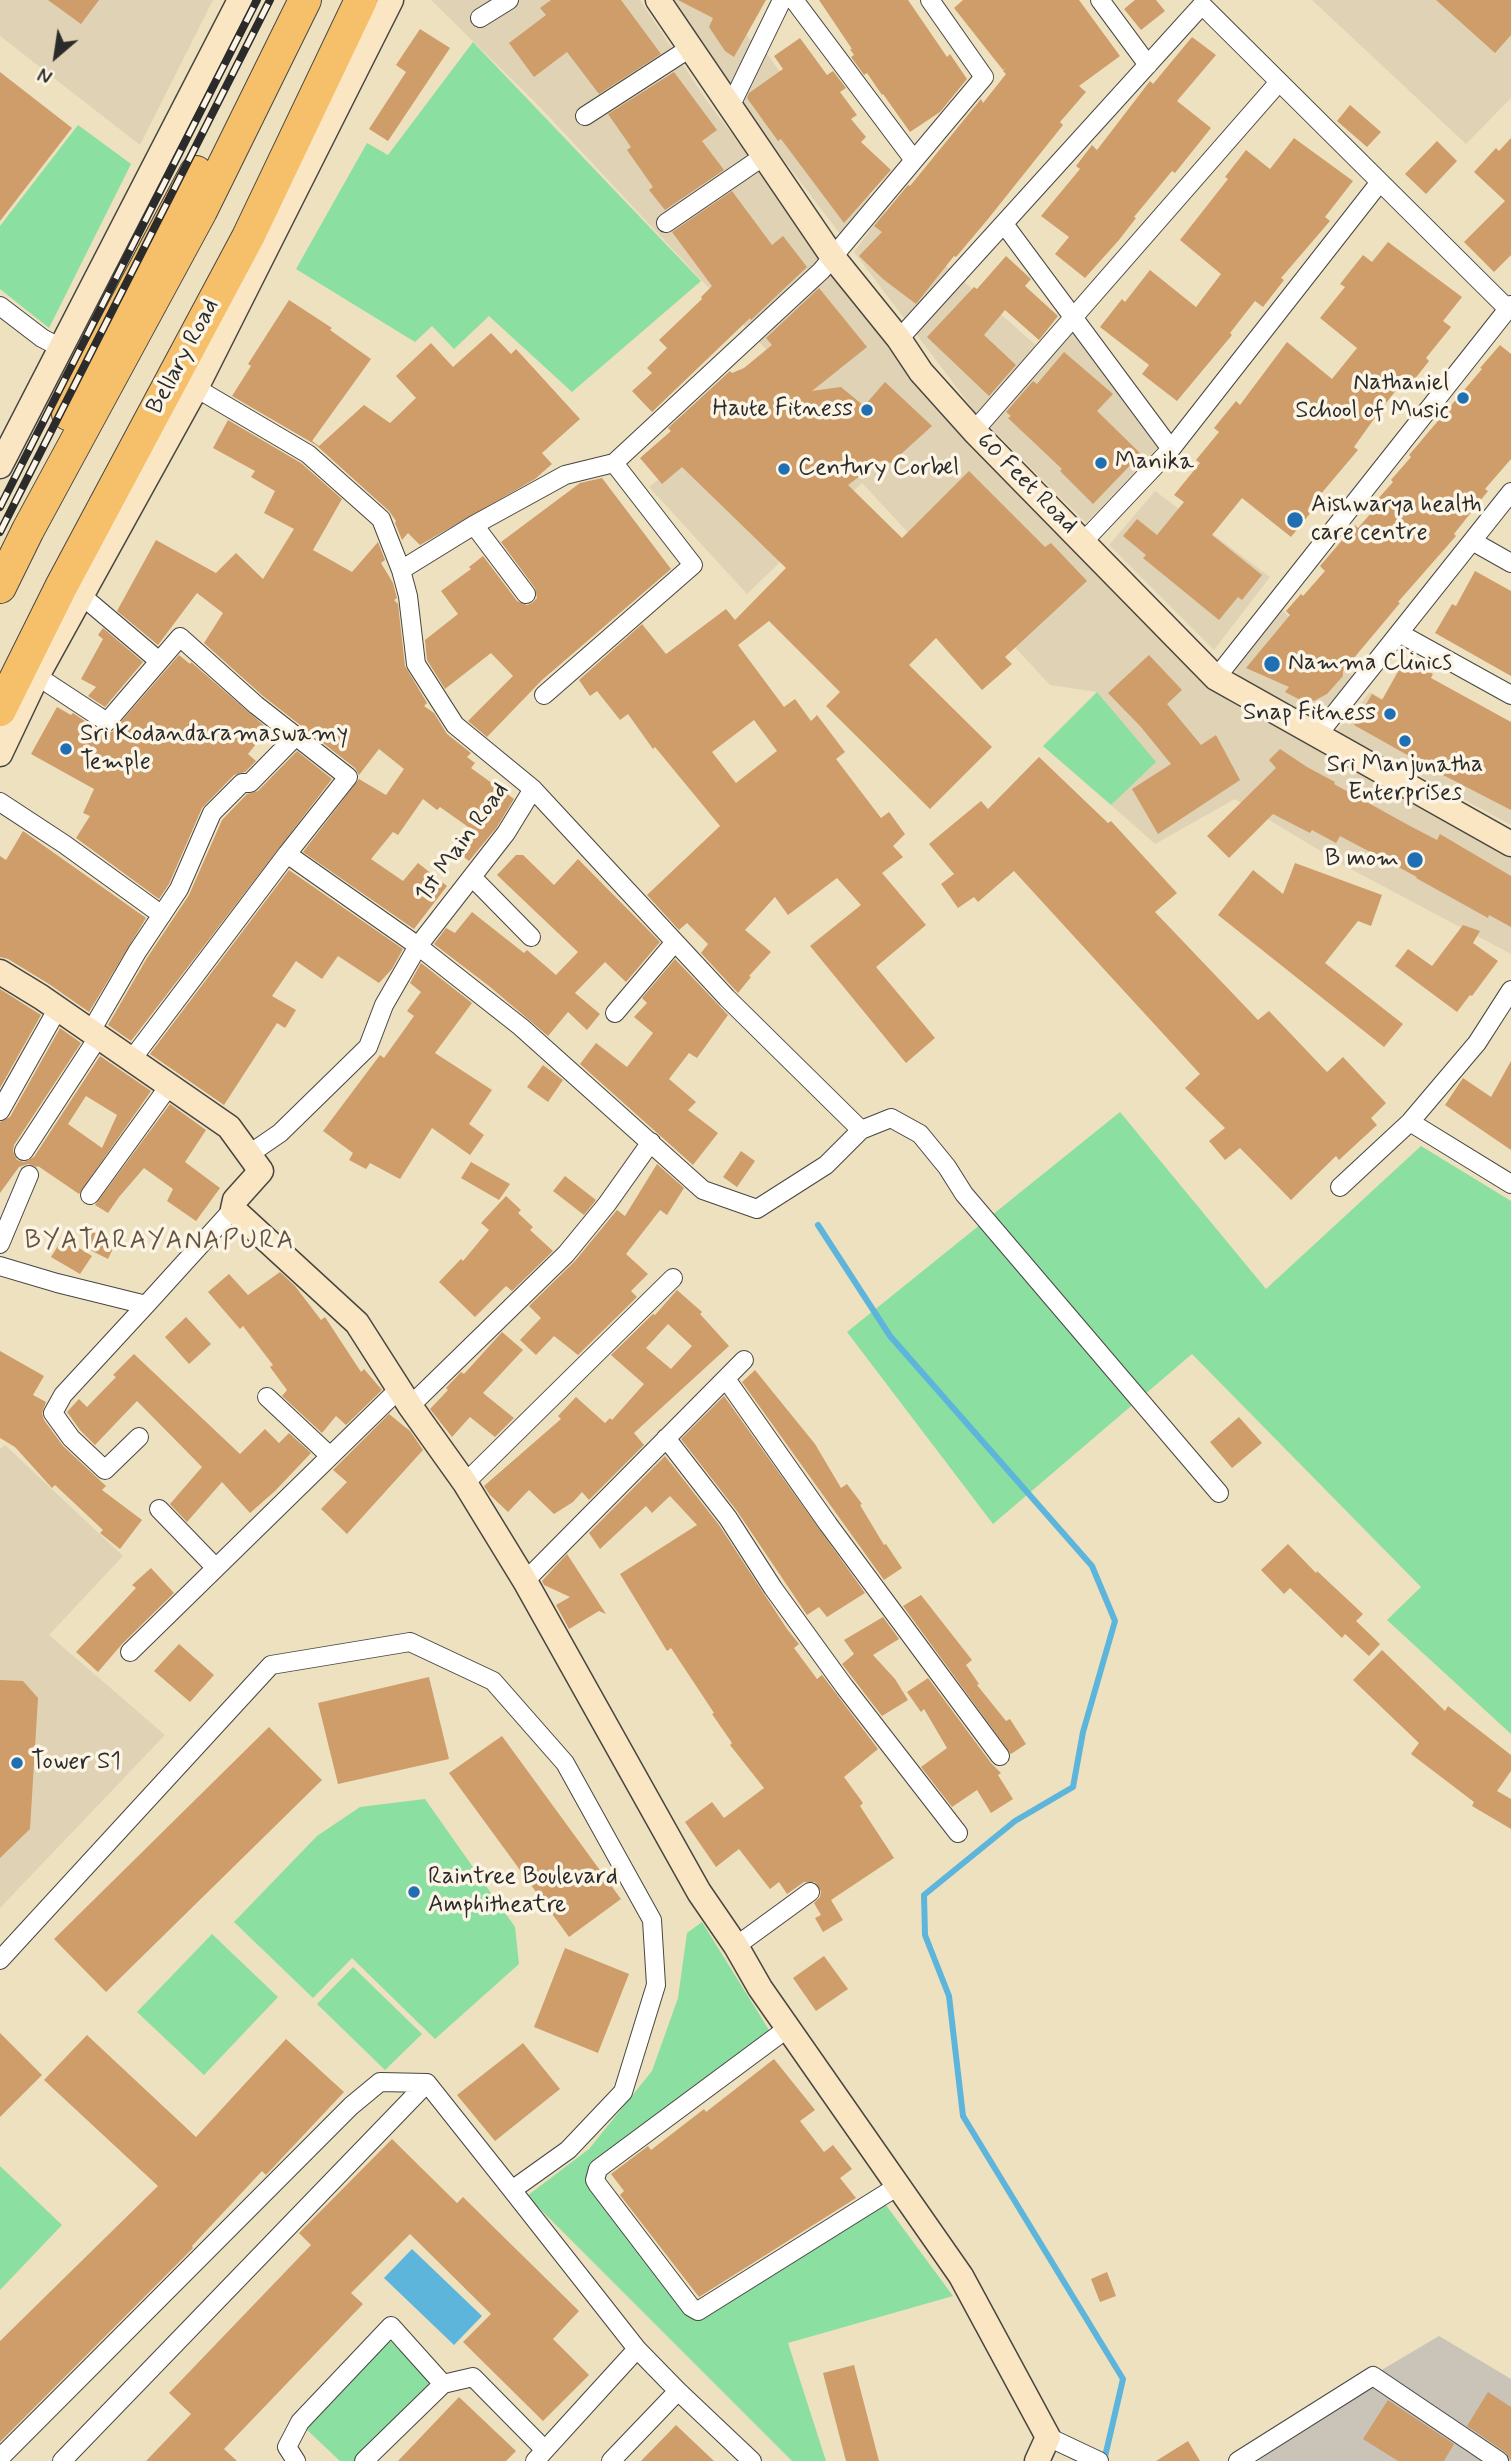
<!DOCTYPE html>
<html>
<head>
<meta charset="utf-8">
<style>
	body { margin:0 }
	#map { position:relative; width:1511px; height:2461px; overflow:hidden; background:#eee1c0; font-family:Mynerve,sans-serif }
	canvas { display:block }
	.north { position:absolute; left:21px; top:21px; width:70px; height:70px; -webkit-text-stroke:5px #fcf5e5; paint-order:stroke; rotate:209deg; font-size:19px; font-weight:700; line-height:28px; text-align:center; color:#2b2b2b }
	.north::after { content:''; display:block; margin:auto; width:24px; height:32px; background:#2b2b2b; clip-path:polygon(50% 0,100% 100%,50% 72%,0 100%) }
</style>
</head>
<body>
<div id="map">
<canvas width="1511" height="2461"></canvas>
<div class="north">N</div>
</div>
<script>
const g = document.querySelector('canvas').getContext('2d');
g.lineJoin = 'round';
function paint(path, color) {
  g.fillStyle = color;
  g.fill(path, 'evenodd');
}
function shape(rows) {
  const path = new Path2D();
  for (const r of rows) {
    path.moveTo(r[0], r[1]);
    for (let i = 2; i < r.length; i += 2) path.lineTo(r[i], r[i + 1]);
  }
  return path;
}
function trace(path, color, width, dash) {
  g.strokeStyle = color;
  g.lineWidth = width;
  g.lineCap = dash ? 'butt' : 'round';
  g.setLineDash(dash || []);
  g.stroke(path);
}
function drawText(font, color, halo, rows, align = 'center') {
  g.font = font + ' Mynerve,sans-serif';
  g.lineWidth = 7;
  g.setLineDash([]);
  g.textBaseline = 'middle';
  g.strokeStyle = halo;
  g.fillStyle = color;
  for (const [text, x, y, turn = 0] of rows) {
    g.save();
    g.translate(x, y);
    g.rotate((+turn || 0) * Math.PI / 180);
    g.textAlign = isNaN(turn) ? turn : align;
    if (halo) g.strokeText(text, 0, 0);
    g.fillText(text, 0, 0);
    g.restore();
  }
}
const built = shape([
	[0,0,213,0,140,145,0,36],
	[431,0,640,0,707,101,956,431,1228,701,1511,856,1511,954,1345,866,1235,799,1155,844,1111,805,1155,762,1097,692,1050,685,862,483,747,594,649,487,723,428,805,391,538,105],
	[673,0,725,0,752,43,730,88],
	[1312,0,1511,0,1511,98,1466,144],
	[765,51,871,198,840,234,739,101],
	[884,211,1048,356,1073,329,1158,448,1086,523,976,413,854,252],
	[1155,491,1270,577,1214,650,1109,545],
	[1282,610,1353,676,1317,719,1244,680,1232,668],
	[1370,692,1511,765,1511,825,1337,731],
	[5,1445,123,1556,49,1635,165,1735,0,1908,0,1449]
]);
const industrial = shape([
	[1439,2336,1511,2379,1511,2461,1260,2461,1245,2451]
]);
const green = shape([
	[473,42,701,281,572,392,489,316,454,349,432,326,415,342,296,269,367,143,388,155],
	[78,125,131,164,49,328,0,289,0,226],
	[1097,692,1156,762,1111,805,1043,746],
	[1120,1112,1266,1289,1421,1146,1511,1201,1511,1734,1387,1620,1421,1587,1192,1354,993,1524,847,1332],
	[425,1799,515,1927,519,1964,435,2039,352,1958,313,1998,234,1922,317,1836,360,1807],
	[702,1922,777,2043,588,2178,696,2317,880,2197,953,2296,788,2343,826,2461,792,2461,527,2196,589,2149,652,2071,678,1998,687,1933],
	[212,1934,278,1997,204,2075,137,2012],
	[353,1967,422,2034,385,2070,317,2004],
	[0,2166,62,2225,0,2290],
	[389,2340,433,2382,358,2461,340,2461,305,2428]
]);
const water = shape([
	[412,2249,482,2316,454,2345,384,2278]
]);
const stream = shape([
	[818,1225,890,1336,1092,1566,1115,1621,1083,1732,1073,1787,1015,1821,924,1895,925,1935,949,1996,963,2116,1123,2379,1104,2461]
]);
const building = shape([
	[48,0,99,0,81,24],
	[551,0,621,0,661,54,599,94,567,52,534,77,509,43,546,15,540,8],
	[678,0,766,0,734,57,725,51,709,27,713,18],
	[819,0,908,0,947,57,950,54,967,79,940,112,910,132,883,94,882,95,867,73,864,75,851,57,854,55,850,49,852,49],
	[963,0,1079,0,1120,56,1079,86,1086,92,1060,122,1063,125,988,219,956,257,954,256,916,304,883,279,859,256,882,232,874,226,908,185,910,186,981,99,983,103,1006,74,1003,71,1006,67,1003,70,954,8],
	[1135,0,1156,0,1165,11,1141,30,1124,9],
	[1436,0,1511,0,1511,35,1495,53],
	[420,29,450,48,388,141,369,129,406,72,396,65],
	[1192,37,1216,55,1177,101,1211,128,1175,173,1172,171,1134,217,1136,218,1119,240,1085,278,1055,254,1069,237,1041,216,1080,169,1076,166,1092,145,1097,150,1150,81,1153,84],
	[800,38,827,75,833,71,846,88,840,92,857,115,851,119,866,137,861,142,891,170,844,223,781,139,778,141,747,98,749,93,783,69,774,56],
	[0,72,72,128,0,221],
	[674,72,717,130,702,141,724,170,665,210,649,190,653,187,627,150,631,147,608,114],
	[1350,105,1381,132,1367,147,1337,121],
	[1294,138,1353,181,1325,217,1330,221,1281,278,1284,280,1263,307,1255,301,1230,333,1232,335,1177,401,1142,374,1149,365,1100,327,1122,299,1125,302,1150,270,1196,307,1221,274,1180,240,1228,179,1225,177,1246,150,1270,169],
	[1511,138,1511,255,1494,272,1464,242,1505,201,1474,172,1496,148,1499,151],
	[1437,141,1457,161,1426,194,1405,174],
	[732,191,772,245,783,236,807,267,751,320,750,318,652,412,632,391,652,373,647,368,667,348,659,340,702,299,701,297,712,286,672,232],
	[1388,242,1462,297,1443,321,1451,327,1426,358,1429,361,1410,385,1404,380,1376,416,1354,447,1358,450,1309,508,1312,511,1291,537,1242,498,1212,535,1262,575,1242,600,1238,597,1219,620,1143,558,1146,555,1123,536,1137,519,1157,535,1184,502,1174,495,1200,463,1196,460,1219,432,1214,428,1236,401,1240,405,1287,342,1332,379,1357,348,1320,318,1345,287,1340,284,1363,255,1372,262],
	[1006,256,1031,279,1025,286,1058,316,1039,340,1005,310,984,335,1016,365,989,396,927,337,974,287,977,289],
	[819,288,867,347,812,391,841,387,864,406,885,382,932,426,891,463,880,461,848,485,902,538,969,471,1045,547,1051,543,1087,581,1005,657,1012,664,982,690,936,638,909,665,992,747,930,809,826,706,840,692,769,621,738,645,784,707,795,699,811,721,817,715,845,752,836,759,881,818,889,812,905,834,893,846,903,857,882,873,926,925,876,967,935,1038,906,1063,810,946,861,905,837,878,788,915,775,897,745,930,771,952,749,976,751,977,738,993,701,953,708,944,687,923,679,930,647,895,720,826,655,747,653,749,628,714,620,720,597,691,590,696,579,680,642,624,666,654,726,609,735,620,786,568,682,467,662,484,640,458,671,431,668,428,730,371,732,373,744,368,772,345,766,338],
	[754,720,777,751,736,783,712,752],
	[289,300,332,328,330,330,371,359,312,441,319,446,364,405,390,423,416,398,396,376,431,343,453,367,491,333,511,354,516,349,580,419,542,453,552,464,535,479,420,545,408,533,402,540,395,523,396,521,389,511,316,445,232,396,251,366,248,364],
	[1500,345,1511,354,1511,459,1485,489,1488,491,1454,534,1456,536,1398,602,1400,603,1343,671,1343,676,1327,694,1308,704,1285,692,1289,687,1246,668,1290,615,1286,611,1301,594,1303,596,1325,571,1320,566,1355,525,1358,528,1379,504,1376,501,1393,482,1391,480,1411,457,1409,455,1482,369,1480,368],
	[1064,352,1113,394,1097,411,1141,454,1093,504,1060,471,1062,469,1008,418,1011,416,1006,412,1033,381,1037,384],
	[228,420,301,463,342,499,313,550,352,572,378,542,385,560,381,563,393,583,397,598,394,600,398,604,405,666,427,703,424,706,434,713,447,734,471,753,467,757,475,763,471,768,514,799,497,827,469,861,455,850,471,829,440,807,437,810,423,799,398,835,393,832,371,859,403,881,418,863,447,886,414,929,303,852,359,779,386,795,404,769,379,749,359,775,355,768,263,696,204,643,223,613,197,593,158,645,117,611,156,540,216,573,236,553,263,579,294,529,264,513,275,491,251,477,255,471,213,448],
	[602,478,671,569,542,680,487,737,468,721,513,676,491,653,445,689,427,660,425,640,458,614,441,591,471,569,469,567,483,556,517,601,527,605,532,603,537,598,535,588,501,542,580,483],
	[1475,571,1511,591,1511,676,1435,633,1452,604,1456,606],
	[103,628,143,662,105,707,88,696,96,687,81,679,103,639,98,635],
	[179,655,190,664,191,662,268,729,248,754,256,761,245,772,234,775,202,808,169,884,159,899,76,838,90,816,83,813,94,789,31,754,57,707,71,715,73,713,101,732,112,732],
	[1149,655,1182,690,1167,704,1201,745,1216,735,1240,780,1158,834,1132,789,1171,764,1141,727,1108,693],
	[1405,659,1433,674,1431,678,1511,722,1511,810,1443,775,1354,725,1372,694,1382,700],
	[1280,749,1307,767,1335,782,1334,784,1410,826,1437,840,1440,834,1511,876,1511,927,1489,915,1488,918,1416,878,1417,877,1340,836,1336,843,1312,830,1310,833,1273,814,1229,858,1207,836,1276,768,1269,760],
	[297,751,332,779,131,1041,108,1025,147,958,189,895,222,820,247,794,258,791],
	[1039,757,1108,823,1111,821,1177,893,1155,912,1258,1020,1269,1011,1327,1072,1343,1057,1386,1103,1371,1118,1377,1125,1339,1160,1336,1156,1291,1200,1240,1148,1225,1160,1209,1141,1225,1128,1185,1088,1200,1074,1014,871,978,902,974,897,958,908,941,884,954,874,929,844,981,801,988,809],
	[23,831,146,918,89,1012,49,984,8,959,0,957,0,856,6,860],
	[516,855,523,855,554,885,578,859,660,942,626,982,605,962,575,993,600,1014,587,1030,568,1012,548,1036,489,986,434,944,446,928,455,933,472,912,524,953,527,950,556,975,578,952,497,875],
	[1295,863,1382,895,1371,926,1358,921,1325,963,1403,1024,1384,1047,1218,915,1253,870,1283,894],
	[289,870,403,949,392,969,379,983,338,956,322,979,296,961,272,996,296,1010,285,1028,277,1023,224,1105,150,1054],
	[1463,925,1480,931,1473,943,1498,961,1472,996,1470,995,1457,1012,1395,966,1408,949,1432,966],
	[675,959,728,1015,697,1058,689,1053,669,1079,696,1102,688,1110,718,1133,693,1165,580,1064,596,1043,627,1067,653,1033,634,1017,647,1003,642,998],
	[421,963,472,1003,435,1053,492,1090,469,1124,484,1135,470,1155,432,1128,400,1179,370,1163,366,1169,349,1160,353,1153,323,1131,380,1055,384,1058,414,1016,407,1011,421,992,410,983],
	[0,989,41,1015,0,1088],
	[60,1028,81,1043,14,1145,13,1151,17,1160,24,1162,34,1157,100,1056,151,1091,79,1194,38,1166,37,1167,28,1164,19,1167,0,1193,0,1122,10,1117],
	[86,1096,117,1115,102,1148,68,1124],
	[1511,1061,1511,1150,1445,1105,1463,1078,1491,1097],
	[543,1065,563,1080,548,1102,527,1087],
	[170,1104,206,1130,185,1162,220,1188,196,1221,167,1201,173,1189,144,1168,119,1197,108,1213,95,1205],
	[741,1151,755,1161,737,1187,723,1177],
	[471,1162,510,1184,499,1200,461,1178],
	[657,1164,684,1188,667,1215,660,1210,626,1254,648,1274,631,1291,637,1297,578,1355,554,1336,536,1355,520,1340,541,1318,529,1306,575,1261,617,1210,625,1216],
	[565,1176,596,1200,584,1215,553,1191],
	[506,1196,521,1210,518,1213,533,1227,530,1230,553,1251,512,1291,506,1286,475,1317,439,1282,461,1259,463,1261,489,1230,481,1223],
	[93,1232,116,1242,108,1259,84,1247],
	[63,1238,92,1256,80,1274,51,1257],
	[280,1272,295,1286,321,1320,325,1317,361,1372,364,1369,382,1390,346,1425,336,1416,322,1433,282,1396,287,1390,270,1367,273,1365,243,1326,240,1329,208,1292,229,1274,248,1295],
	[677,1290,702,1312,700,1314,729,1346,634,1433,644,1445,589,1500,582,1492,573,1502,554,1514,529,1490,508,1512,490,1495,484,1486,561,1419,558,1416,576,1397,605,1423,610,1418,612,1420,644,1384,611,1355,653,1314,655,1315],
	[668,1324,692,1346,671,1369,646,1348],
	[186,1317,211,1344,189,1364,165,1337],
	[502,1332,523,1350,483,1393,514,1418,495,1437,470,1417,452,1437,430,1409,448,1390,446,1388,461,1372,464,1374],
	[0,1351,44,1376,33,1395,46,1402,42,1413,44,1420,63,1446,106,1486,102,1490,142,1520,120,1549,100,1533,103,1530,55,1485,52,1488,15,1447,0,1438],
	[134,1354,240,1454,265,1429,279,1443,289,1433,311,1453,275,1491,250,1513,222,1482,187,1522,170,1504,202,1467,137,1401,95,1445,80,1430,67,1412,79,1399,87,1407,116,1377,113,1375],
	[755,1370,815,1444,841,1488,847,1484,862,1504,860,1505,884,1545,886,1544,902,1568,884,1580,742,1382],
	[724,1396,865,1593,827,1617,819,1607,807,1615,737,1511,681,1439],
	[389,1414,410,1431,423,1450,347,1534,321,1509,347,1482,333,1470],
	[1239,1417,1262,1443,1232,1468,1210,1442],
	[665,1456,719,1525,787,1629,799,1644,794,1648,817,1679,822,1675,878,1749,844,1777,863,1803,860,1806,894,1858,831,1900,843,1920,823,1932,815,1918,821,1915,814,1903,820,1897,821,1891,815,1882,804,1882,787,1894,779,1882,770,1889,739,1849,716,1867,685,1822,712,1802,724,1818,764,1788,730,1745,732,1743,712,1714,714,1713,671,1648,667,1651,620,1574,697,1525,670,1496,652,1513,646,1506,600,1549,589,1533],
	[1288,1544,1316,1573,1317,1571,1363,1614,1356,1621,1380,1644,1369,1656,1345,1634,1342,1638,1290,1588,1284,1594,1261,1570],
	[567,1554,606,1614,599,1611,569,1629,556,1605,570,1597,544,1585,542,1581],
	[151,1568,174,1593,122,1644,98,1672,76,1652,136,1588,132,1585],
	[921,1595,972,1660,966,1665,979,1684,977,1685,1006,1721,1010,1719,1026,1744,1011,1754,903,1606],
	[883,1617,899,1639,873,1655,895,1679,908,1700,882,1716,842,1664,854,1654,844,1640],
	[179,1644,214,1675,190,1702,154,1671],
	[1382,1650,1445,1711,1448,1706,1511,1755,1511,1771,1497,1791,1511,1799,1511,1829,1472,1806,1474,1802,1411,1754,1419,1743,1353,1680],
	[429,1677,449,1759,338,1784,318,1703],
	[928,1678,991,1763,1001,1773,998,1775,1013,1799,991,1813,977,1790,952,1807,921,1767,947,1748,924,1709,921,1712,907,1692],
	[0,1680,23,1681,38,1698,30,1829,0,1858],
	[269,1727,322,1780,106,1992,54,1939],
	[502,1736,621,1899,569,1937,449,1773],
	[565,1948,629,1974,598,2053,534,2027],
	[824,1956,848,1989,816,2011,793,1978],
	[0,2033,42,2075,0,2117],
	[87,2035,196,2137,286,2039,344,2092,266,2175,262,2171,192,2246,193,2248,0,2442,0,2341,158,2186,44,2080],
	[523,2043,560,2089,495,2141,457,2095],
	[774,2059,815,2110,800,2121,824,2152,833,2145,852,2169,840,2178,856,2198,699,2297,620,2195,624,2191,611,2174,648,2146,651,2150,704,2109,706,2112],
	[392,2139,457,2203,463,2197,579,2311,553,2339,589,2375,543,2421,463,2342,491,2314,410,2234,351,2293,363,2304,224,2449,237,2461,146,2461,191,2414,169,2393,311,2245,299,2233],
	[1107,2272,1116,2296,1100,2302,1091,2279],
	[854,2365,879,2461,846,2461,823,2373],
	[1488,2392,1511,2407,1511,2460,1505,2452,1467,2426],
	[459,2397,516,2451,506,2461,398,2461],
	[1388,2400,1454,2444,1444,2461,1398,2461,1363,2439],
	[676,2425,714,2461,641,2461],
	[1188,2441,1200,2461,1156,2461]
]);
const street = shape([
	[794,0,914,160],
	[1100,0,1148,65],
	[480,18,509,0],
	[730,107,782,0],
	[585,116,690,48],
	[666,223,764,156],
	[1004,224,1171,449],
	[0,306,42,338,61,348],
	[899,339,1202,5,1508,309],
	[974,431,1279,82],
	[474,525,526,594],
	[1472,541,1511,563],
	[1083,542,1171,449,1380,182],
	[401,570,474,525,565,475,614,463],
	[81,595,159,661],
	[1399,633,1511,695],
	[37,676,107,722,180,637,256,705,348,777,287,854],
	[1216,678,1511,305],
	[544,695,693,565,614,463,821,271,984,77,930,0],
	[1317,736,1511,492],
	[0,802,64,844,162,915],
	[472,877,531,937],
	[615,1013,675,942],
	[91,1031,137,952,179,889,212,813,242,783,250,783,296,736],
	[132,1059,287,854,418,946,521,1027,703,1190,757,1209,826,1165,861,1130,727,998,533,789,455,725,416,664,408,596,401,570,381,519,308,454,196,388],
	[0,1111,58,1008],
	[1410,1122,1511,1184],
	[861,1130,891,1118,920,1134,947,1167,964,1194,1219,1493],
	[24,1151,99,1036],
	[248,1155,280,1133,368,1047,384,1005,418,946,506,833,533,789],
	[1340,1187,1410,1122,1477,1043,1511,990],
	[90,1195,169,1086],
	[0,1244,29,1175],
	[0,1266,57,1283,146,1305,233,1209],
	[726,1379,828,1524,1000,1756],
	[267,1397,330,1456],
	[410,1406,566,1254,607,1204,651,1142],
	[139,1437,105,1470,71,1438,53,1413,63,1395,146,1305],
	[666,1438,728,1518,773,1588,844,1686,958,1833],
	[465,1483,673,1278],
	[159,1509,216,1568],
	[525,1581,744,1360],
	[130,1652,399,1389],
	[736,1946,810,1892],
	[0,1960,271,1665,410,1642,493,1681,565,1763,652,1920,656,1985,623,2092,568,2150,512,2190,427,2083,380,2082,351,2106,0,2458],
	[788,2028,598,2169,595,2180,598,2185,691,2307,698,2311,898,2186],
	[512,2190,637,2349,535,2461],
	[637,2349,678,2391],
	[1048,2437,1099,2461],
	[62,2461,427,2083],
	[296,2461,287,2447,300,2422,391,2326,443,2384],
	[364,2461,443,2384,473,2377,545,2450],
	[611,2461,678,2391,752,2461],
	[1238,2461,1373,2376,1499,2461]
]);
const secondary = shape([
	[658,0,832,256,899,339,921,372,974,431,1216,678,1511,844],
	[0,466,240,0],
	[0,754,37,676,196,388,391,0],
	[0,972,41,997,229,1127,261,1171,235,1200,233,1209,357,1323,410,1406,465,1483,525,1581,699,1892,736,1946,760,1988,961,2276,1048,2437,1037,2461]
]);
const highway = shape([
	[68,414,196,172],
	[0,587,28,530,201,211,305,0],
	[0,710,61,587,248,237,361,0]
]);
const rail = shape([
	[0,507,257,0],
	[0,532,270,0]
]);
const markers = [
	[1463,398,7,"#1f6fb2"],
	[867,410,7,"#1f6fb2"],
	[1101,463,7,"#1f6fb2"],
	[784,469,7,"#1f6fb2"],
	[1295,520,9,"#1f6fb2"],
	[1272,664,9,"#1f6fb2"],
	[1390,714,7,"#1f6fb2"],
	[1405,741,7,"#1f6fb2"],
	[66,749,7,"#1f6fb2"],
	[1415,860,9,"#1f6fb2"],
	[17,1763,7,"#1f6fb2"],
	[414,1892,7,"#1f6fb2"]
];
const streetNames = [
	["Bellary Road",184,357,-62],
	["60 Feet Road",1026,484,45],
	["1st Main Road",463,843,-54]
];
const poiNames = [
	["Nathaniel",1449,384,"right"],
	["School of Music",1449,412,"right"],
	["Haute Fitness",853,410,"right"],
	["Manika",1115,463],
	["Century Corbel",798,469],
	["Aishwarya health",1311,506],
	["care centre",1311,534],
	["Namma Clinics",1288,664],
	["Snap Fitness",1376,714,"right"],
	["Sri Kodandaramaswamy",80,735],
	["Temple",80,763],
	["Sri Manjunatha",1405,766,"center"],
	["Enterprises",1405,794,"center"],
	["B mom",1399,860,"right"],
	["Tower S1",31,1763],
	["Raintree Boulevard",428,1878],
	["Amphitheatre",428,1906]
];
const neighbourhoodNames = [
	["BYATARAYANAPURA",160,1243]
];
paint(built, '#e0d2b4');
paint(industrial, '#c9c3b8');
paint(green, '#8adfa1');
paint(water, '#5eb5db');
trace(stream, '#5eb5db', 6);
paint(building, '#ce9d6a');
trace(street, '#484641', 20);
trace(secondary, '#484641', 27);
trace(highway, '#484641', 34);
trace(street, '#fff', 18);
trace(secondary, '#fbe6c4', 24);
trace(highway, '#f6c06b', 32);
trace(rail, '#2b2b2b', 8);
trace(rail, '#fcf5e5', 5, [16]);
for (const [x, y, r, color] of markers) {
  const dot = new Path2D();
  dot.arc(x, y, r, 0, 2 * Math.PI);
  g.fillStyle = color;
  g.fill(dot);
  trace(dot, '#fcf5e5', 2.5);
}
drawText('24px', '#2b2b2b', '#fcf5e5', streetNames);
drawText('24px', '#2b2b2b', '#fcf5e5', poiNames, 'left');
g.letterSpacing = '2px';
drawText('26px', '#645341', '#fcf5e5', neighbourhoodNames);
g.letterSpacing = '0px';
</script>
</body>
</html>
